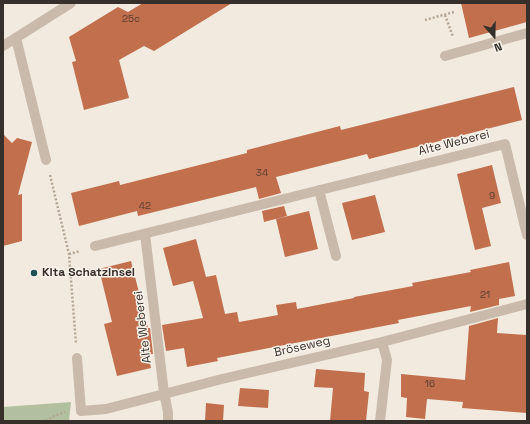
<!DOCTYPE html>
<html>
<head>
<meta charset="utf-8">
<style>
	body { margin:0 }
	#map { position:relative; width:530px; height:424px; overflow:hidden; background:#f2eade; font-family:"Space Grotesk",sans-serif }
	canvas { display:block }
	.frame { position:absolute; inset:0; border:4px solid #372f2a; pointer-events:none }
	.north { position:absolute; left:474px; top:16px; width:40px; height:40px; -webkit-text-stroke:3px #f9f3eb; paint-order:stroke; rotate:160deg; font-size:11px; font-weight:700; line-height:16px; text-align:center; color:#372f2a }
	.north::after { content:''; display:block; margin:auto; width:14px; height:18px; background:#372f2a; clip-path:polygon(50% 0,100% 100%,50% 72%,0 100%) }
</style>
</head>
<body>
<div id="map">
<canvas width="530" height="424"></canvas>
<div class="frame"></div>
<div class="north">N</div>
</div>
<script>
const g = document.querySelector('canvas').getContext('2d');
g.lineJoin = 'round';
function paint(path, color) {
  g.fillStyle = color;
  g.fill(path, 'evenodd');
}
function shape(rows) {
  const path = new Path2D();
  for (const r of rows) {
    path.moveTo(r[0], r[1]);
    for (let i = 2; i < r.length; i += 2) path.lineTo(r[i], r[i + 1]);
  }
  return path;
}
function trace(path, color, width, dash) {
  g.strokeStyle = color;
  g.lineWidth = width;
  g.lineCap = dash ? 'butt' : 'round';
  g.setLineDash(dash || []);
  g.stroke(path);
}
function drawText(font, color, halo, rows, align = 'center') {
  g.font = font + ' "Space Grotesk",sans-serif';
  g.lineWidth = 3;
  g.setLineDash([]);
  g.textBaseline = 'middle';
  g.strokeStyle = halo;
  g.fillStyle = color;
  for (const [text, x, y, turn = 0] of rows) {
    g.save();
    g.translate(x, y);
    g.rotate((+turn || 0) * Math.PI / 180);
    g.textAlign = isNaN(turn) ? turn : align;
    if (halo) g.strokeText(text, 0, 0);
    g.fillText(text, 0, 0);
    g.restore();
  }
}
const green = shape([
	[71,402,69,421,3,421,3,407]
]);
const building = shape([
	[143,3,232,3,154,51,144,46,119,60,129,98,84,110,72,62,76,61,69,37,118,7,128,12],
	[461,3,527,3,527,22,469,38],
	[514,87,522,120,369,159,367,154,276,177,281,193,259,199,256,187,138,216,137,211,79,226,71,193,119,181,120,185,247,153,247,150,340,126,341,130],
	[3,134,12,143,17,138,32,142,18,195,22,194,22,241,3,246],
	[492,165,501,203,482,208,491,246,475,250,457,174],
	[375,195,385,232,352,240,342,203],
	[284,206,287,216,264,222,262,211],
	[309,211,318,249,285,257,276,219],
	[196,239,206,277,216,275,225,314,237,312,239,322,278,315,276,305,296,302,297,309,354,298,354,297,413,286,412,283,471,272,470,270,509,262,515,296,499,299,499,305,470,312,471,306,398,320,399,323,217,358,218,361,187,367,184,348,166,351,162,325,203,318,193,281,173,286,163,248],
	[131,261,148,328,150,328,153,354,148,354,151,368,117,376,104,324,112,322,99,269],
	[498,318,497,333,527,335,527,413,462,408,463,402,427,399,425,419,406,417,407,398,401,397,401,374,465,380,469,326],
	[316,369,365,373,364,391,369,392,366,421,330,421,333,388,314,387],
	[240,388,269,390,268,408,238,406],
	[206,403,224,405,223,421,205,421]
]);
const path = shape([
	[445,15,453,37],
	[425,20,454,12],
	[50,175,69,254,76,344],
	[69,254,80,251],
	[46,421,52,417,65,412]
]);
const minor = shape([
	[16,38,46,160],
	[3,46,71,3],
	[445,56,527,33],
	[319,190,336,256],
	[145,234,164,393,168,412,168,421],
	[95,246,505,144,527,235],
	[77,358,81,411,106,409,222,379,382,342,527,304],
	[380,421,387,360,382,342]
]);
const markers = [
	[34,273,4,"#215158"]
];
const numberNames = [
	["25c",131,19],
	["34",262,173],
	["9",492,196],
	["42",145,206],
	["21",485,295],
	["16",430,384]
];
const streetNames = [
	["Alte Weberei",454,143,-14],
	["Alte Weberei",143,327,-97],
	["Bröseweg",302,347,-13]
];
const poiNames = [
	["Kita Schatzinsel",42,273]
];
paint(green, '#b3c09f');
paint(building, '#c16f4d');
trace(path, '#b5a595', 2.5, [2, 2]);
trace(minor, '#cabaab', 10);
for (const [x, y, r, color] of markers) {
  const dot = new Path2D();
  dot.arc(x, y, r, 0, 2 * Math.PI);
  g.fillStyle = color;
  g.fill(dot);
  trace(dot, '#f9f3eb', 1.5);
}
drawText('10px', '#5a3f33', null, numberNames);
drawText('12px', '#372f2a', '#f9f3eb', streetNames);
drawText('bold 12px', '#372f2a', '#f9f3eb', poiNames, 'left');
</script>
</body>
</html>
